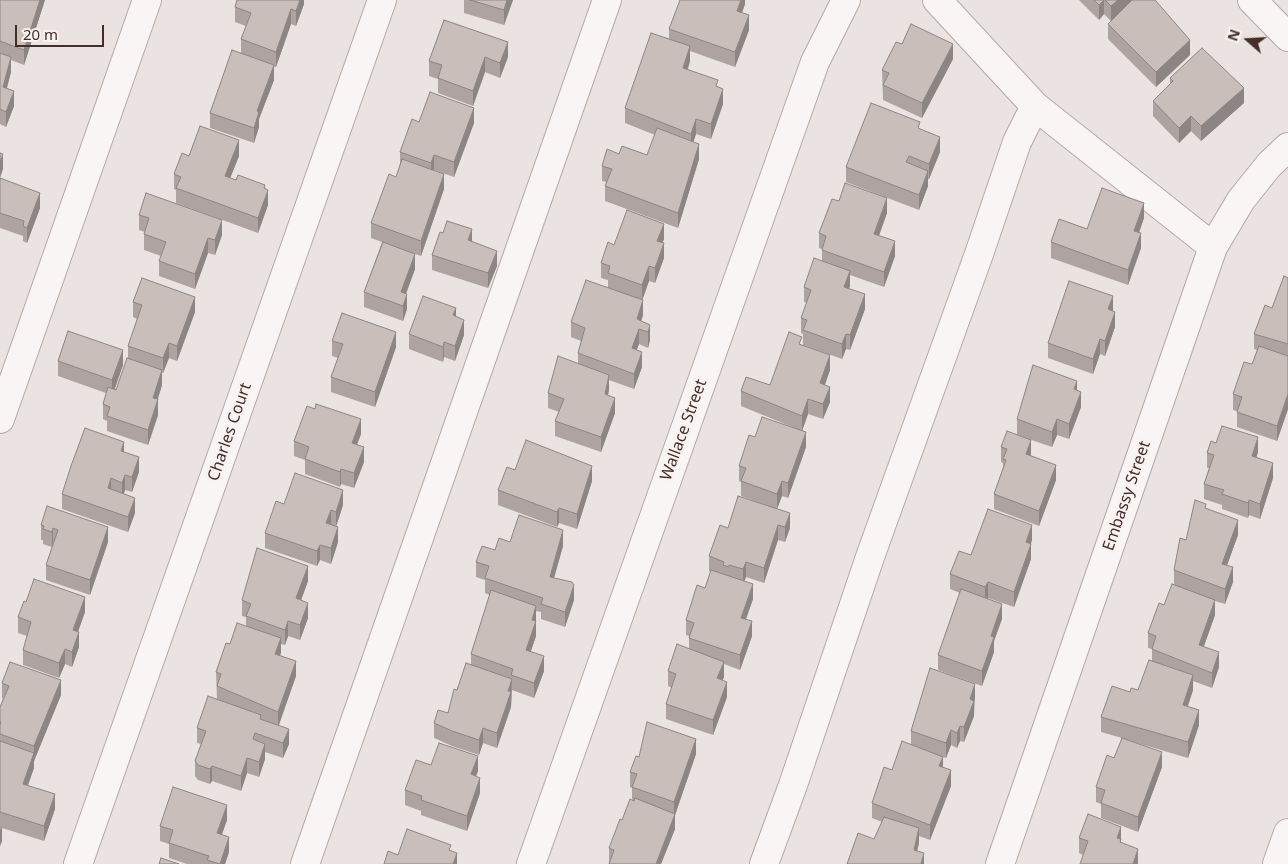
<!DOCTYPE html>
<html>
<head>
<meta charset="utf-8">
<style>
	body { margin:0 }
	#map { position:relative; width:1288px; height:864px; overflow:hidden; background:#eae3e1; font-family:"Noto Sans",sans-serif }
	canvas { display:block }
	.north { position:absolute; left:1223px; top:15px; width:50px; height:50px; -webkit-text-stroke:4px #f8f2f1; paint-order:stroke; rotate:289deg; font-size:14px; font-weight:700; line-height:20px; text-align:center; color:#432e29 }
	.north::after { content:''; display:block; margin:auto; width:18px; height:22px; background:#432e29; clip-path:polygon(50% 0,100% 100%,50% 72%,0 100%) }
	.scale { position:absolute; left:15px; top:25px; width:89px; height:22px; box-sizing:border-box; border:2px solid #432e29; border-top:0; padding-left:6px; font-size:15px; line-height:18px; white-space:nowrap; color:#432e29; -webkit-text-stroke:4px #f8f2f1; paint-order:stroke }
</style>
</head>
<body>
<div id="map">
<canvas width="1288" height="864"></canvas>
<div class="north">N</div>
<div class="scale">20 m</div>
</div>
<script>
const g = document.querySelector('canvas').getContext('2d');
g.lineJoin = 'round';
function shape(rows) {
  const path = new Path2D();
  for (const r of rows) {
    path.moveTo(r[0], r[1]);
    for (let i = 2; i < r.length; i += 2) path.lineTo(r[i], r[i + 1]);
  }
  return path;
}
function trace(path, color, width, dash) {
  g.strokeStyle = color;
  g.lineWidth = width;
  g.lineCap = dash ? 'butt' : 'round';
  g.setLineDash(dash || []);
  g.stroke(path);
}
function paint(path, color) {
  g.fillStyle = color;
  g.fill(path, 'evenodd');
}
function drawText(font, color, halo, rows, align = 'center') {
  g.font = font + ' "Noto Sans",sans-serif';
  g.lineWidth = 5;
  g.setLineDash([]);
  g.textBaseline = 'middle';
  g.strokeStyle = halo;
  g.fillStyle = color;
  for (const [text, x, y, turn = 0] of rows) {
    g.save();
    g.translate(x, y);
    g.rotate((+turn || 0) * Math.PI / 180);
    g.textAlign = isNaN(turn) ? turn : align;
    if (halo) g.strokeText(text, 0, 0);
    g.fillText(text, 0, 0);
    g.restore();
  }
}
const minor = shape([
	[937,0,1035,106],
	[1252,0,1288,37],
	[0,419,147,0],
	[78,864,382,0],
	[305,864,607,0],
	[531,864,815,62,846,0],
	[764,864,793,785,870,557,979,254,1017,142,1035,106,1213,247],
	[1000,864,1213,247,1241,200,1269,165,1288,147],
	[1277,864,1288,833]
]);
const wall = shape([
	[0,0,45,0,24,65,11,60,11,72,7,88,14,106,6,127,0,124],
	[304,0,304,4,296,26,291,24,276,67,274,67,274,80,259,119,259,127,254,143,210,128,210,113,241,53,241,39,246,26,235,22,235,7],
	[464,0,513,0,504,25,464,13],
	[745,0,745,4,742,13,749,30,735,67,690,51,690,61,688,69,718,87,723,104,711,139,696,134,693,142,699,159,678,228,605,201,605,186,607,182,602,181,602,166,619,154,647,155,655,135,625,123,625,108,669,39,669,29],
	[1079,0,1155,0,1190,55,1156,87,1108,39,1108,24,1111,21,1104,14,1099,20],
	[444,20,508,57,500,78,485,72,473,106,438,93,438,79,429,76,429,61],
	[953,59,922,118,883,100,882,70],
	[1170,78,1244,103,1201,141,1191,131,1179,143,1153,116,1153,101,1170,84],
	[419,122,474,123,454,177,434,170,434,171,444,189,421,256,412,253,415,269,406,294,407,309,403,321,364,307,364,292,382,242,371,238,371,223,396,177,400,166,400,152],
	[920,129,940,152,929,179,928,179,928,186,919,210,846,182,846,167],
	[189,156,239,156,230,178,265,188,268,205,258,233,176,203,176,190,174,189,174,174],
	[0,178,40,208,27,243,23,241,23,236,0,228],
	[839,201,887,213,879,236,895,256,884,287,850,275,850,286,849,288,865,309,850,350,846,349,842,359,803,345,803,334,801,333,801,318,807,303,804,302,804,287,822,260,822,249,819,248,819,233],
	[139,215,222,235,215,255,208,253,195,289,159,276,159,261,161,256,144,250,144,234,145,232,139,230],
	[1144,218,1139,233,1141,248,1128,285,1051,258,1051,242,1087,229],
	[664,239,662,243,664,258,655,283,649,281,642,300,643,315,641,321,650,325,650,340,648,348,639,344,636,350,642,367,634,389,609,380,609,390,608,395,615,413,601,452,555,436,555,421,559,412,548,408,548,393,578,364,578,353,581,341,571,337,571,322,608,287,608,280,601,278,601,263,614,245],
	[472,242,497,266,488,288,432,270,432,255],
	[1288,278,1288,409,1277,441,1237,427,1237,411,1233,410,1233,394,1252,364,1257,350,1254,349,1254,334,1272,308],
	[133,302,195,312,177,361,169,358,163,373,162,373,162,385,158,399,158,415,148,445,107,431,107,421,103,419,103,404,106,393,58,376,58,361,123,365,115,389,116,390,128,358,128,346,137,319,133,317],
	[1113,311,1115,327,1105,356,1100,354,1093,374,1048,358,1048,343],
	[456,316,464,335,455,361,444,357,443,362,409,349,409,334],
	[332,341,396,347,375,407,331,392,331,377,338,358,332,356],
	[802,345,830,370,825,385,830,402,823,419,808,414,802,431,741,406,741,391,770,385],
	[1077,390,1081,407,1069,439,1057,435,1052,447,1017,435,1017,419],
	[361,434,357,444,364,462,354,488,341,484,340,487,305,474,305,460,294,456,294,441],
	[755,437,806,447,788,498,782,496,777,509,790,528,785,542,778,540,764,583,746,577,744,581,753,599,746,619,752,636,740,670,724,664,724,677,722,680,727,697,713,735,666,719,666,704,672,688,668,686,668,671,689,649,689,636,686,635,686,620,705,588,711,572,709,571,709,556,728,528,768,506,741,496,741,482,739,481,739,466],
	[1216,443,1258,452,1256,458,1273,478,1260,519,1249,515,1248,518,1222,509,1222,505,1204,499,1204,484,1209,468,1207,468,1207,453],
	[1001,447,1031,455,1031,456,1056,480,1039,526,994,509,994,494,1003,468,1003,463,1001,462],
	[124,452,139,472,132,492,125,490,124,494,135,513,128,532,62,509,62,494],
	[515,470,592,481,577,529,559,523,557,527,498,505,498,490],
	[284,504,343,505,336,526,338,542,331,564,320,560,317,566,265,548,265,533],
	[1206,508,1238,535,1227,565,1233,582,1225,604,1215,601,1215,615,1204,646,1219,667,1212,688,1193,681,1193,690,1188,706,1199,725,1188,758,1127,740,1162,767,1138,832,1101,818,1101,804,1096,802,1096,787,1114,758,1122,738,1101,732,1101,717,1130,692,1138,690,1152,661,1152,649,1148,648,1148,633,1164,605,1174,585,1174,570,1186,540],
	[41,525,108,542,90,595,46,580,46,565,52,547,43,544,43,540,41,540],
	[1032,540,1031,544,1031,559,1014,607,988,598,987,599,1002,619,994,641,994,652,982,686,938,670,938,655,960,593,950,589,950,574,971,555],
	[510,542,563,546,554,578,574,600,565,627,541,619,541,612,536,611,536,636,531,651,544,671,534,698,512,690,511,707,497,748,483,743,479,755,452,746,434,738,434,723,448,713,457,690,471,665,471,654,490,595,485,593,485,580,476,577,476,562],
	[308,581,301,600,308,618,300,640,288,636,285,645,281,644,280,655,296,676,279,725,289,744,283,758,265,752,265,759,259,777,247,773,241,791,212,781,210,784,198,780,195,776,195,761,201,744,197,743,197,728,217,699,216,672,230,644,246,626,246,617,242,616,242,600],
	[85,612,78,632,79,647,72,667,65,664,59,678,23,665,23,650,27,636,18,633,18,617],
	[2,683,61,695,34,761,34,768,28,785,55,809,44,841,2,828,2,841,0,846,0,707,3,699,2,698],
	[975,699,974,716,964,742,960,741,957,748,951,745,946,758,943,757,943,768,951,786,930,840,919,836,919,843,917,851,924,864,874,839,882,822,872,818,872,803,892,770,911,745,911,731],
	[696,754,675,815,675,829,661,864,609,864,609,848,632,800,632,788,630,787,630,772,639,757],
	[431,765,478,771,476,776,480,793,467,831,421,815,421,811,405,805,405,790],
	[227,820,222,834,229,852,225,864,187,864,169,858,169,844,160,841,160,826],
	[1121,827,1121,843,1138,864,1083,855,1079,853,1079,838]
]);
const shadedWall = shape([
	[40,0,45,0,24,65,24,50],
	[300,0,304,0,304,4,296,26,296,11],
	[507,0,513,0,504,25,504,10],
	[741,0,745,0,745,4,737,26,737,11],
	[1104,0,1104,14,1099,20,1099,5],
	[1118,0,1133,0,1111,21,1111,6],
	[291,9,291,24,276,67,276,52],
	[749,15,749,30,735,67,735,52],
	[1190,40,1190,55,1156,87,1156,72],
	[508,42,508,57,500,78,500,63],
	[953,44,953,59,922,118,922,103],
	[690,46,690,61,683,83,683,68],
	[11,57,11,72,3,102,3,87],
	[485,57,485,72,473,106,473,91],
	[274,65,274,80,259,119,259,127,254,143,254,128,257,111],
	[1244,88,1244,103,1201,141,1201,126],
	[723,89,723,104,711,139,711,124],
	[14,91,14,106,6,127,6,112],
	[474,108,474,123,454,177,454,162],
	[1191,116,1191,131,1179,143,1179,128],
	[696,119,696,134,691,149,691,134],
	[940,137,940,152,929,179,929,164],
	[239,140,239,156,225,191,225,176],
	[699,144,699,159,678,228,678,213],
	[3,154,3,169,0,178,0,162],
	[434,155,434,170,431,178,431,163],
	[928,171,928,186,919,210,919,195],
	[444,174,444,189,421,256,421,241],
	[265,185,265,199,268,190,268,205,258,233,258,218],
	[40,193,40,208,27,243,27,228],
	[887,198,887,213,874,249,874,234],
	[1144,203,1144,218,1134,246,1134,231],
	[222,220,222,235,215,255,215,240],
	[664,224,664,239,657,256,657,241],
	[472,229,472,244,468,240],
	[1141,233,1141,248,1128,285,1128,270],
	[208,238,208,253,195,289,195,274],
	[895,241,895,256,884,287,884,272],
	[664,243,664,258,655,283,655,268],
	[497,251,497,266,488,288,488,273],
	[415,254,415,269,401,307,401,292],
	[649,266,649,281,642,301,642,285],
	[850,271,850,286,844,302,844,287],
	[407,294,407,309,403,321,403,306],
	[865,294,865,309,850,350,850,335],
	[1113,296,1113,312,1108,309],
	[195,297,195,312,177,361,177,346],
	[643,300,643,315,638,331,639,329,639,344,632,363,632,348,637,319],
	[456,308,456,323,453,315],
	[1115,312,1115,327,1105,356,1105,341],
	[464,320,464,335,455,361,455,346],
	[650,325,650,340,648,348,648,332],
	[396,332,396,347,375,407,375,392],
	[846,334,846,349,842,359,842,344],
	[1100,339,1100,354,1093,374,1093,359],
	[444,342,444,357,443,362,443,347],
	[169,343,169,358,163,373,163,358],
	[123,350,123,365,112,396,112,380],
	[642,352,642,367,634,389,634,374],
	[830,355,830,370,820,398,820,383],
	[162,370,162,385,153,413,153,398],
	[609,375,609,390,605,409,605,394],
	[1077,381,1077,396,1074,389],
	[830,387,830,402,823,419,823,404],
	[1081,392,1081,407,1069,439,1069,424],
	[1288,394,1288,409,1277,441,1277,426],
	[615,398,615,413,601,452,601,437],
	[158,399,158,415,148,445,148,430],
	[808,399,808,414,802,431,802,416],
	[361,419,361,434,352,458,352,443],
	[1057,419,1057,435,1052,447,1052,432],
	[806,432,806,447,788,498,788,483],
	[1258,437,1258,452,1252,471,1252,456],
	[1031,440,1031,455,1026,469,1026,454],
	[124,442,124,458,121,451],
	[364,447,364,462,354,488,354,473],
	[139,457,139,472,132,492,132,477],
	[1273,463,1273,478,1260,519,1260,504],
	[1056,465,1056,480,1039,526,1039,511],
	[592,466,592,481,577,529,577,514],
	[341,469,341,484,340,487,340,472],
	[125,475,125,490,122,498,122,483],
	[111,478,111,494,108,488],
	[782,481,782,496,777,509,777,494],
	[343,490,343,505,336,527,336,512],
	[135,498,135,513,128,532,128,517],
	[1249,500,1249,515,1248,518,1248,503],
	[559,508,559,523,557,527,557,512],
	[331,510,331,525,326,523],
	[790,513,790,528,785,542,785,527],
	[1238,520,1238,535,1222,579,1222,564],
	[778,525,778,540,764,583,764,568],
	[1032,525,1032,540,1026,557,1026,542],
	[108,527,108,542,90,595,90,580],
	[338,527,338,542,331,564,331,548],
	[53,528,53,543,52,547,52,532],
	[563,530,563,546,550,592,550,577],
	[1031,544,1031,559,1014,607,1014,592],
	[320,545,320,560,317,566,317,551],
	[746,562,746,577,743,585,743,569],
	[308,566,308,581,296,614,296,598],
	[1233,567,1233,582,1225,604,1225,589],
	[988,582,988,598,985,602,985,587],
	[753,584,753,599,741,633,741,618],
	[574,585,574,600,565,627,565,612],
	[85,597,85,612,73,645,73,630],
	[1215,600,1215,615,1199,660,1199,645],
	[308,603,308,618,300,640,300,625],
	[1002,604,1002,619,994,641,994,652,982,686,982,671,991,636],
	[536,606,536,636,526,665,526,650,532,620],
	[288,621,288,636,285,645,285,630],
	[752,621,752,636,740,670,740,655],
	[79,632,79,647,72,667,72,652],
	[281,638,281,653,275,669,275,654],
	[65,649,65,664,59,678,59,663],
	[1219,652,1219,667,1212,688,1212,673],
	[544,656,544,671,534,698,534,683],
	[296,661,296,676,278,727,278,712],
	[724,662,724,677,717,694,717,678],
	[1193,675,1193,690,1183,720,1183,705],
	[512,679,511,707,497,748,497,733,508,691],
	[61,680,61,695,34,761,34,746],
	[727,682,727,697,713,735,713,720],
	[975,684,975,699,973,704,974,701,974,716,964,742,964,727,970,699],
	[1199,710,1199,725,1188,758,1188,742],
	[960,726,960,741,957,748,957,733],
	[483,728,483,743,479,755,479,740],
	[289,729,289,744,283,758,283,743],
	[951,730,951,745,946,758,946,743],
	[696,739,696,754,675,815,675,829,661,864,656,864,674,815,674,802],
	[265,744,265,759,259,777,259,762],
	[1162,752,1162,767,1138,832,1138,817],
	[34,753,34,768,23,799,23,784],
	[478,756,478,771,471,790,471,774],
	[943,757,943,772,939,766],
	[247,758,247,773,241,791,241,776],
	[212,766,212,781,210,784,210,769],
	[951,770,951,786,930,840,930,825],
	[480,778,480,793,467,831,467,816],
	[55,794,55,809,44,841,44,826],
	[227,805,227,820,217,848,217,833],
	[2,826,2,841,0,846,0,831],
	[1121,827,1121,854,1117,838],
	[919,828,919,843,914,864,914,850],
	[229,837,229,852,225,864,220,864],
	[1138,849,1138,864,1133,864],
	[457,853,457,864,453,864],
	[924,853,924,864,921,864]
]);
const building = shape([
	[0,0,40,0,24,50,0,41,0,0],
	[237,0,300,0,296,11,291,9,276,52,241,39,251,13,235,7,237,0],
	[470,0,507,0,504,10,470,0],
	[680,0,741,0,737,11,749,15,735,52,669,29,680,0],
	[1094,0,1104,0,1099,5,1094,0],
	[1105,0,1118,0,1111,6,1105,0],
	[1132,0,1155,0,1190,40,1156,72,1108,24,1132,0],
	[444,20,508,42,500,63,485,57,473,91,438,78,442,65,429,61,444,20],
	[911,24,953,44,922,103,883,85,889,73,882,70,896,42,902,44,911,24],
	[651,33,690,46,683,68,718,80,716,86,723,89,711,124,696,119,691,134,625,108,651,33],
	[1202,48,1244,88,1201,126,1191,116,1179,128,1153,101,1173,81,1170,78,1202,48],
	[232,50,274,65,257,111,259,112,254,128,210,113,232,50],
	[0,53,11,57,3,87,14,91,6,112,0,109,0,53],
	[430,92,474,108,454,162,434,155,431,163,400,152,412,119,419,122,430,92],
	[871,103,920,122,918,128,940,137,929,164,909,156,906,162,928,171,919,195,846,167,871,103],
	[200,126,239,140,225,176,236,180,238,175,265,185,264,188,268,190,258,218,176,188,181,177,174,174,182,153,189,156,200,126],
	[657,128,699,144,678,213,605,186,612,169,602,166,607,149,619,154,622,146,647,155,657,128],
	[0,153,3,154,0,162,0,153],
	[402,159,444,174,421,241,371,223,389,174,396,177,402,159],
	[0,178,40,193,27,228,23,226,24,221,0,213,0,178],
	[845,183,887,198,874,234,895,241,884,272,822,250,826,236,819,233,832,199,839,201,845,183],
	[1102,188,1144,203,1134,231,1141,233,1128,270,1051,242,1059,219,1087,229,1102,188],
	[146,193,222,220,215,240,208,238,195,274,159,261,166,242,144,234,149,218,139,215,146,193],
	[627,210,664,224,657,241,664,243,655,268,649,266,642,285,608,273,610,266,601,263,608,242,614,245,627,210],
	[447,221,472,229,468,240,497,251,488,273,432,255,440,232,443,233,447,221],
	[383,242,415,254,401,292,407,294,403,306,364,292,383,242],
	[814,258,850,271,844,287,865,294,850,335,846,334,842,344,803,330,807,320,801,318,811,290,804,287,814,258],
	[1284,276,1288,278,1288,344,1254,334,1265,305,1272,308,1284,276],
	[142,278,195,297,177,346,169,343,163,358,128,346,142,305,133,302,142,278],
	[586,280,643,300,637,319,650,325,648,332,639,329,632,348,642,352,634,374,578,353,585,328,571,322,586,280],
	[1069,281,1113,296,1108,309,1115,312,1105,341,1100,339,1093,359,1048,343,1069,281],
	[423,296,456,308,453,315,464,320,455,346,444,342,443,347,409,334,423,296],
	[342,313,396,332,375,392,331,377,343,344,332,341,342,313],
	[68,331,123,350,112,380,58,361,68,331],
	[789,332,802,337,799,344,830,355,820,383,830,387,823,404,808,399,802,416,741,391,746,377,770,385,789,332],
	[1259,346,1288,356,1288,394,1277,426,1237,412,1242,397,1233,394,1244,362,1252,364,1259,346],
	[558,356,609,375,605,394,615,398,601,437,555,421,564,399,548,393,558,356],
	[127,358,162,370,153,398,158,399,148,430,107,416,110,407,103,404,108,387,116,390,127,358],
	[1033,365,1077,381,1074,389,1081,392,1069,424,1057,419,1052,432,1017,419,1033,365],
	[316,404,361,419,352,443,364,447,354,473,341,469,340,472,305,459,309,447,294,441,307,406,315,409,316,404],
	[762,417,806,432,788,483,782,481,777,494,741,481,746,468,739,466,749,435,755,437,762,417],
	[1222,426,1258,437,1252,456,1273,463,1260,504,1249,500,1248,503,1222,494,1224,490,1204,484,1214,455,1207,453,1211,441,1216,443,1222,426],
	[85,428,124,442,121,451,139,457,132,477,125,475,122,483,111,478,108,488,135,498,128,517,62,494,71,466,85,428],
	[1007,431,1031,440,1026,454,1056,465,1039,511,994,494,1006,460,1003,459,1007,449,1001,447,1007,431],
	[526,440,592,466,577,514,559,508,557,512,498,490,507,467,515,470,526,440],
	[295,473,343,490,336,512,331,510,326,523,338,527,331,548,320,545,317,551,265,533,276,501,284,504,295,473],
	[738,496,790,513,785,527,778,525,764,568,746,562,743,569,729,565,729,567,723,565,724,562,709,556,720,525,728,528,738,496],
	[1195,500,1206,504,1205,508,1238,520,1222,564,1233,567,1225,589,1174,570,1180,538,1186,540,1195,500],
	[47,506,108,527,90,580,46,565,58,530,53,528,52,532,43,529,44,526,41,525,47,506],
	[988,509,1032,525,1026,542,1031,544,1014,592,988,582,985,587,950,574,959,551,971,555,988,509],
	[519,515,563,530,550,577,572,582,574,585,565,612,541,604,543,598,485,578,489,566,476,562,482,546,495,550,499,538,510,542,519,515],
	[257,548,308,566,296,598,308,603,300,625,288,621,285,630,246,616,251,604,242,600,257,548],
	[711,570,753,584,741,618,752,621,740,655,689,638,694,623,686,620,697,585,705,588,711,570],
	[34,579,85,597,73,630,79,632,72,652,65,649,59,663,23,650,31,622,18,617,24,601,26,602,34,579],
	[1172,584,1215,600,1199,645,1219,652,1212,673,1152,649,1156,636,1148,633,1159,603,1164,605,1172,584],
	[961,589,1002,604,991,636,994,637,982,671,938,655,961,589],
	[491,590,536,606,532,620,536,621,526,650,544,656,534,683,511,675,513,669,471,654,491,590],
	[237,623,281,638,275,654,296,661,278,712,217,686,221,674,216,672,226,643,230,644,237,623],
	[677,644,724,662,717,678,727,682,713,720,666,704,676,674,668,671,677,644],
	[1149,660,1193,675,1183,705,1199,710,1188,742,1101,717,1112,686,1130,692,1131,688,1138,690,1149,660],
	[10,662,61,680,34,746,0,734,0,725,1,722,0,721,0,707,9,686,2,683,10,662],
	[466,663,512,679,508,691,511,692,497,733,483,728,479,740,452,731,434,723,438,710,448,713,454,689,457,690,466,663],
	[930,668,975,684,970,699,974,701,964,727,960,726,957,733,951,730,946,743,911,731,930,668],
	[208,696,261,715,260,719,289,729,283,743,255,733,253,739,265,744,259,762,247,758,241,776,212,766,210,769,198,765,195,761,206,731,197,728,208,696],
	[647,722,696,739,674,802,632,787,637,774,630,772,636,756,639,757,647,722],
	[1122,738,1162,752,1138,817,1101,803,1105,790,1096,787,1107,755,1114,758,1122,738],
	[0,741,34,753,23,784,55,794,44,826,0,812,0,741],
	[902,741,943,757,939,766,951,770,930,825,872,803,884,767,892,770,902,741],
	[439,743,478,756,471,774,480,778,467,816,421,800,422,796,405,790,416,760,431,765,439,743],
	[173,787,227,805,217,833,229,837,220,864,207,860,209,856,169,843,173,830,160,826,173,787],
	[635,798,675,814,656,864,609,864,614,850,609,848,620,819,622,820,630,799,634,801,635,798],
	[1088,814,1121,827,1117,838,1121,839,1120,842,1138,849,1133,864,1080,864,1088,841,1079,838,1088,814],
	[884,817,919,828,914,850,924,853,921,864,847,864,858,833,874,839,884,817],
	[407,829,451,845,449,850,457,853,453,864,384,864,388,851,398,855,407,829],
	[161,858,179,864,159,864,161,858]
]);
const streetNames = [
	["Wallace Street",684,430,-70],
	["Charles Court",230,432,-71],
	["Embassy Street",1127,496,-71]
];
trace(minor, '#b5a9a6', 30);
trace(minor, '#f8f5f4', 28);
paint(wall, '#aea3a1');
paint(shadedWall, '#8d8583');
paint(building, '#cabebb');
trace(building, '#8d8583', 1);
drawText('16px', '#432e29', '#f8f2f1', streetNames);
</script>
</body>
</html>
